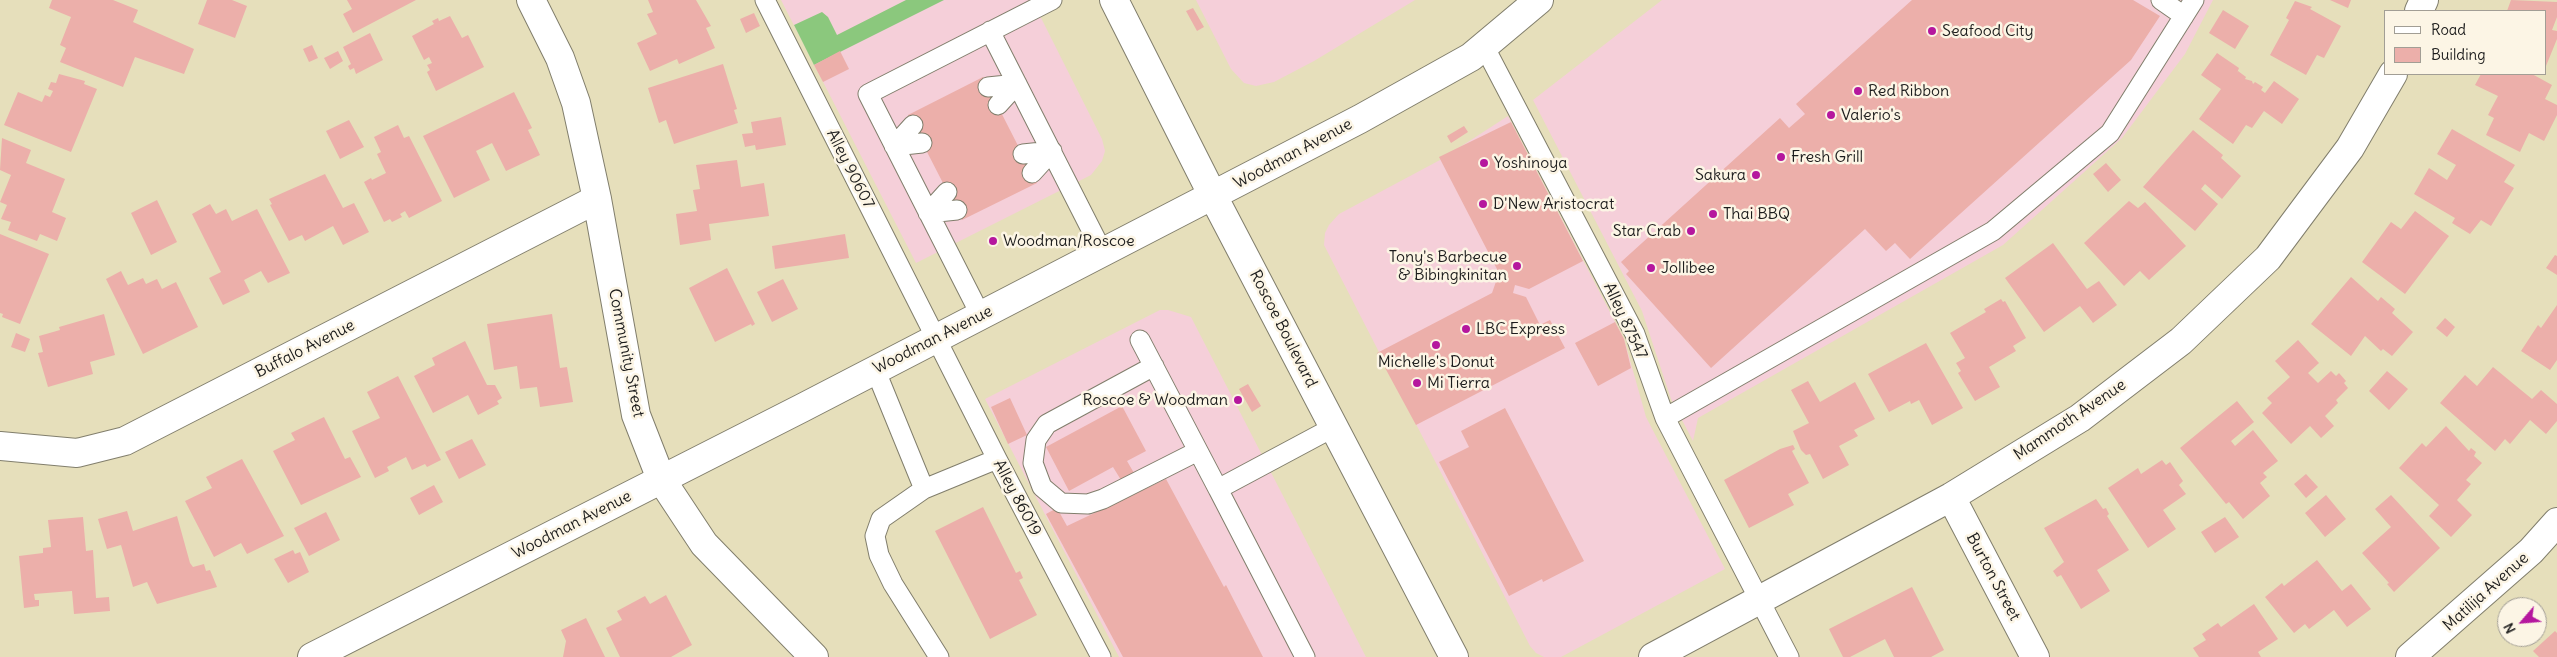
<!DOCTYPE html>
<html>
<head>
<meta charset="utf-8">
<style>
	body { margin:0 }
	#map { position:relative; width:2557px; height:657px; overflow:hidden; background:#e6dfbb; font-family:Delius,sans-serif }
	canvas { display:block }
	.legend { position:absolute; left:2384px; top:10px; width:162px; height:65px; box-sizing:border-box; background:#fcf5e5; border:1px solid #a29e95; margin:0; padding:6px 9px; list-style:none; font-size:15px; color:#1c1c1c }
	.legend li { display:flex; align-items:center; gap:10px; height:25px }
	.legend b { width:25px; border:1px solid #a29e95 }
	.north { position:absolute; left:2497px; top:597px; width:50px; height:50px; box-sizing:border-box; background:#fcf5e5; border:1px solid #a29e95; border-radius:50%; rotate:243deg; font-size:14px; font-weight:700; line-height:20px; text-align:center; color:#1c1c1c }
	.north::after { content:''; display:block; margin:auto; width:18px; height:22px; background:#b5179e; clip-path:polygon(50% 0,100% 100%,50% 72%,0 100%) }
</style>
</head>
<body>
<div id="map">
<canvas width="2557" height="657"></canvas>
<ul class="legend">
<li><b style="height:6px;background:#fff"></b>Road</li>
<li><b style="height:14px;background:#ecafaa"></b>Building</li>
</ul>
<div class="north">N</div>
</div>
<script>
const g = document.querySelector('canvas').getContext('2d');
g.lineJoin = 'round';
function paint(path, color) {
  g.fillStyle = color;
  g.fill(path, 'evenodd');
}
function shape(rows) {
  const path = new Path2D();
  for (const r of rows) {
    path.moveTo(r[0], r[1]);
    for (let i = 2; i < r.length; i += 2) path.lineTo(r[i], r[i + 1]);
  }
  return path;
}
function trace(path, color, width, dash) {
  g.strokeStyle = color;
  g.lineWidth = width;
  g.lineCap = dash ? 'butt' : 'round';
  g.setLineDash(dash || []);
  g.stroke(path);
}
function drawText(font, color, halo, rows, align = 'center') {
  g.font = font + ' Delius,sans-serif';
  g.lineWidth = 5;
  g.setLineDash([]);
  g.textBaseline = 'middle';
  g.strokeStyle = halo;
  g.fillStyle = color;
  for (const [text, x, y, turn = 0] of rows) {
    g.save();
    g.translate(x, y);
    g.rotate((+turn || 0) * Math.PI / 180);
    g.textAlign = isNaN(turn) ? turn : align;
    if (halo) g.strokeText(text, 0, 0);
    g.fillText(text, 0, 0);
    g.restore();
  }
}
const built = shape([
	[781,0,1032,0,1102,139,1105,151,1102,161,1091,175,916,263],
	[1196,0,1415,0,1314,61,1274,82,1256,86,1244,83,1231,69],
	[1662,0,2213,0,2185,54,2122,138,2003,245,1698,418,1693,441,1671,399,1642,311,1533,100],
	[1508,116,1624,339,1646,417,1725,569,1561,657,1544,657,1536,653,1530,646,1324,245,1325,233,1329,225,1339,214,1440,160],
	[1160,310,1168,310,1191,317,1366,657,1119,657,985,399]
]);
const green = shape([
	[906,0,944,0,814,65,794,25,822,12,828,17,837,35]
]);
const building = shape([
	[52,0,113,0,138,10,133,22,194,49,184,74,135,57,123,87,60,62,66,48,60,45,71,17,49,8],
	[207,0,232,0,247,6,235,38,198,24],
	[347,0,416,0,353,33,343,14,352,9],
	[648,0,696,0,711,26,706,28,715,48,679,64,677,59,650,71,637,43,657,34,647,14,653,12],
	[1912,0,2133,0,2160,16,2131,60,1910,259,1895,243,1886,251,1865,229,1711,368,1626,274,1629,271,1621,262,1780,118,1789,128,1805,114,1796,104],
	[2330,0,2351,0,2348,8],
	[2511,0,2557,2,2557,17,2552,30,2557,31,2557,39,2546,66,2546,11,2507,11],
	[2295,1,2312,7,2310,9,2341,26,2324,58,2317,55,2306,75,2270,55,2289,20,2286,18],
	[1193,8,1204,27,1197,31,1186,11],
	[2223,10,2249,26,2235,49,2209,33],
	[754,13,760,26,746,33,740,19],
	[450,16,462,38,468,35,484,67,436,91,427,72,430,70,427,65,432,63,429,57,424,60,412,36,434,24,432,21,438,18,439,21],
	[370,33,383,60,356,74,354,68,350,70,348,66,351,64,343,47],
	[312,45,318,58,309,62,303,49],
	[338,51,343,61,330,69,324,58],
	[840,51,849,69,823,82,814,65],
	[2217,53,2239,68,2237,73,2238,71,2246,77,2245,79,2252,81,2253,84,2255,82,2263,87,2261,90,2265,93,2274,81,2299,99,2282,124,2264,111,2252,128,2246,125,2233,144,2199,119,2221,89,2201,75],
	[723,64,737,109,734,110,738,123,674,144,666,120,659,123,648,88],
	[59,74,85,81,84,84,97,89,71,152,4,125,18,92,42,102,45,95,50,97,53,91,48,89,51,82,56,83],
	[2481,74,2532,74,2552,85,2545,99,2557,105,2557,115,2544,141,2529,133,2520,152,2486,135,2494,118,2488,115,2498,96,2475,85],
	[983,77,1037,183,962,220,908,115],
	[514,92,532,128,528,130,540,155,506,171,492,143,476,151,490,180,454,198,423,136],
	[781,117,786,145,756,150,755,145,745,147,742,134,753,133,751,122],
	[349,120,364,147,340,159,326,131],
	[1511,122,1583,261,1529,289,1515,285,1513,293,1526,297,1540,325,1550,320,1565,348,1416,425,1377,353,1492,293,1499,273,1439,157],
	[398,125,404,138,409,136,442,201,409,218,405,211,400,214,402,217,392,222,390,219,384,222,364,182,371,178,372,180,386,173,377,154,381,152,374,137],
	[1464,126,1468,132,1451,143,1447,136],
	[2452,129,2515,165,2504,182,2514,188,2491,226,2481,220,2470,234,2452,223,2455,218,2414,194,2429,168,2447,180,2456,165,2437,154],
	[2193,130,2223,155,2221,158,2241,176,2222,199,2205,184,2201,189,2218,204,2195,231,2143,187],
	[2,138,31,150,26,163,65,179,52,212,66,218,57,241,40,234,37,241,8,230,11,222,1,219,7,205,0,202,11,175,0,170],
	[737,160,741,187,764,183,769,216,709,224,711,240,680,245,676,214,697,211,693,190,700,189,696,165],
	[2106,163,2121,180,2108,192,2093,174],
	[325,174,343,208,354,203,369,232,343,245,333,226,305,241,302,235,289,241,270,205,272,204,269,199],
	[157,200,177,242,151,255,131,213],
	[2129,201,2138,208,2145,202,2186,246,2149,280,2140,271,2124,286,2084,243],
	[210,204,216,214,226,209,232,221,257,209,290,273,268,283,261,271,244,280,250,292,223,305,209,278,221,272,192,214],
	[2415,211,2449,236,2405,294,2362,262,2391,222,2401,229],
	[0,234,49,254,20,324,2,317,3,314,0,313],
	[845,234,849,258,775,269,772,246],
	[2053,243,2087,289,2099,281,2117,305,2093,323,2080,306,2044,332,2005,278],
	[2555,255,2557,256,2557,275,2546,268],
	[727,268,755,324,752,326,751,324,715,342,689,288],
	[121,271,128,285,143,278,146,284,157,279,162,289,176,282,198,327,143,354,106,279],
	[2351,277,2378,301,2381,297,2395,309,2392,313,2413,332,2392,356,2383,349,2381,351,2365,336,2351,356,2311,324],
	[783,279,798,309,772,322,757,292],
	[2001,299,2003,302,2005,301,2026,338,2013,346,2016,351,1989,367,2000,387,1975,401,1958,373,1961,371,1956,363,1965,358,1950,333,1986,312,1984,309],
	[2557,305,2557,360,2550,370,2521,351,2538,325,2541,328],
	[104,314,115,355,90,362,93,374,48,387,38,353,43,352,39,336,60,330,59,327],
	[552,314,560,368,567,367,573,402,540,407,537,387,520,389,517,366,494,370,487,324],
	[2445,318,2455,327,2447,337,2436,328],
	[1615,322,1624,339,1631,368,1598,386,1575,343],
	[16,333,30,339,25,352,11,347],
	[2298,340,2319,363,2308,373,2318,383,2331,371,2336,376,2339,373,2346,381,2344,383,2348,388,2336,400,2338,403,2325,416,2334,426,2321,438,2310,426,2291,444,2262,413,2272,403,2267,398,2290,377,2275,361],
	[465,341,487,385,495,385,502,398,497,401,499,404,478,415,468,395,433,413,414,376,435,365,432,358],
	[1926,343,1963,408,1932,425,1919,400,1911,404,1910,401,1889,412,1868,374],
	[2493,367,2532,399,2541,390,2557,404,2557,421,2546,434,2530,420,2510,444,2505,439,2495,451,2440,403,2465,375,2477,386],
	[2387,371,2408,389,2389,410,2369,391],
	[398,376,441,460,427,467,425,464,412,470,406,457,387,467,389,471,375,478,352,431,380,418,367,392],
	[1808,381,1820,402,1855,382,1875,419,1854,430,1858,436,1839,446,1849,465,1823,479,1810,454,1806,455,1801,450,1793,431,1809,423,1791,390],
	[1248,384,1261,406,1252,412,1239,389],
	[1010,398,1027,435,1008,444,991,407],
	[2237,401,2254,422,2231,441,2235,446,2253,430,2278,461,2263,473,2267,477,2260,483,2270,496,2243,519,2229,502,2226,504,2180,448],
	[1122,406,1146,451,1127,461,1134,473,1121,480,1113,467,1069,491,1046,447],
	[1505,408,1584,561,1543,582,1542,579,1509,596,1439,462,1469,447,1461,431],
	[324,417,345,459,350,457,361,477,301,505,273,451,295,440,291,433],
	[2446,426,2469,451,2471,448,2476,452,2474,456,2482,463,2466,480,2471,484,2457,500,2472,515,2451,537,2429,516,2439,505,2399,468,2422,443,2426,447],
	[472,439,486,465,459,479,445,452],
	[1793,445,1795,449,1792,451,1809,483,1788,494,1794,505,1749,528,1724,480,1780,449],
	[242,459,284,536,247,554,241,543,214,557,185,501,212,488,206,477],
	[2162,460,2166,465,2170,462,2183,481,2179,485,2186,494,2163,510,2176,529,2148,548,2108,488,2138,468,2141,474],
	[2306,474,2318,487,2306,498,2294,484],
	[1166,479,1224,587,1226,585,1263,657,1123,657,1046,514,1057,508,1067,526],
	[434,485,443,502,419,515,410,498],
	[2326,495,2346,519,2325,537,2305,513],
	[2391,495,2440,548,2394,592,2387,584,2389,583,2362,553,2391,527,2375,509],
	[2096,499,2103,509,2106,508,2109,514,2107,516,2129,550,2097,570,2110,591,2081,609,2061,575,2057,577,2053,571,2064,562,2044,528],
	[983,507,1016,573,1020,571,1023,578,1019,580,1037,615,990,639,935,531],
	[127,511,133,531,177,516,190,563,193,567,204,564,206,571,210,570,217,587,157,604,147,582,133,587,121,545,107,549,98,519],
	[326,512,340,540,309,556,294,528],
	[83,517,86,551,93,550,96,598,109,597,110,611,74,614,72,591,34,594,35,600,39,600,39,606,24,608,19,556,43,553,43,548,51,547,48,520],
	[2225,517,2239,537,2215,553,2201,532],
	[293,550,295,554,300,552,309,572,288,583,274,559],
	[2317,560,2342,591,2351,584,2371,609,2347,627,2334,610,2309,629,2305,624,2294,633,2265,597,2282,583,2284,586],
	[1912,587,1944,650,1931,657,1894,657,1885,639,1850,657,1843,657,1829,629],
	[666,595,692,645,671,657,620,657,606,628,622,620,617,611,645,596,650,604],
	[2254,604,2278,639,2258,652,2261,657,2199,657,2193,648,2206,640,2202,634,2218,623,2221,627],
	[586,618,605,657,563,657,566,641,561,630],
	[2555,631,2557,633,2557,657,2539,657,2533,651]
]);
const lane = shape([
	[765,0,997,459,1101,657],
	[2161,0,2184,16],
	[990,31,1103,253],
	[1484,46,1635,334,1665,418,1789,657],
	[988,87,1017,84,998,105],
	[913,125,894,146,922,143],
	[1023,154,1052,151,1032,173],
	[947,192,928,213,957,210],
	[981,316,868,94,1052,0],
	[1140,340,1218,489],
	[1154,366,1047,424,1036,440,1033,463,1042,487,1061,503,1088,504,1103,499,1198,451],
	[875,369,924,489,881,519,875,536,879,555,893,584,939,657],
	[1665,418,1993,231,2110,133,2194,0],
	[924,489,997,459],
	[1305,657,1218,489,1334,427]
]);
const street = shape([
	[531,0,560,58,576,103,597,199,636,415,661,479,704,544,814,657],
	[2419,11,2424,0],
	[0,446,77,453,125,441,597,199],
	[1951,497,2035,657],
	[1653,657,1951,497,2080,418,2181,341,2268,258,2350,148,2393,74],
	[2410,657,2531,551,2557,522]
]);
const primary = shape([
	[1114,0,1213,196,1454,657],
	[312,657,802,408,1360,119,1471,57,1539,0]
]);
const markers = [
	[1932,31,5,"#b5179e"],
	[1858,91,5,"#b5179e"],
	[1831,115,5,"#b5179e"],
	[1781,157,5,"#b5179e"],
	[1484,163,5,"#b5179e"],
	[1756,175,5,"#b5179e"],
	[1483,204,5,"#b5179e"],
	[1713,214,5,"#b5179e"],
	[1691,231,5,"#b5179e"],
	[993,241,5,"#b5179e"],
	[1517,266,5,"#b5179e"],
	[1651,268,5,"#b5179e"],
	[1466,329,5,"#b5179e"],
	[1436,345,5,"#b5179e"],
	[1417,383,5,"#b5179e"],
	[1238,400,5,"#b5179e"]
];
const poiNames = [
	["Seafood City",1942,31],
	["Red Ribbon",1868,91],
	["Valerio's",1841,115],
	["Fresh Grill",1791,157],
	["Yoshinoya",1494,163],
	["Sakura",1746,175,"right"],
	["D'New Aristocrat",1493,204],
	["Thai BBQ",1723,214],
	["Star Crab",1681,231,"right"],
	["Woodman/Roscoe",1003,241],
	["Tony's Barbecue",1507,257,"right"],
	["& Bibingkinitan",1507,275,"right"],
	["Jollibee",1661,268],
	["LBC Express",1476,329],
	["Michelle's Donut",1436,362,"center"],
	["Mi Tierra",1427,383],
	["Roscoe & Woodman",1228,400,"right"]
];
const streetNames = [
	["Woodman Avenue",1293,154,-28],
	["Alley 90607",850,169,63],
	["Alley 87547",1625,321,65],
	["Roscoe Boulevard",1283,329,63],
	["Woodman Avenue",933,340,-27],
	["Buffalo Avenue",305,349,-27],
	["Community Street",626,353,79],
	["Mammoth Avenue",2070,420,-34],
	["Alley 86019",1017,498,62],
	["Woodman Avenue",572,525,-27],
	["Burton Street",1993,577,62],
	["Matilija Avenue",2486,592,-42]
];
paint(built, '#f5cfd9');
paint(green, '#8bc87d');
paint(building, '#ecafaa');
trace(lane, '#817e6c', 21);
trace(street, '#817e6c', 30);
trace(primary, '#817e6c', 30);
trace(lane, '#fff', 19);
trace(street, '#fff', 28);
trace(primary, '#fff', 28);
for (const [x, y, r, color] of markers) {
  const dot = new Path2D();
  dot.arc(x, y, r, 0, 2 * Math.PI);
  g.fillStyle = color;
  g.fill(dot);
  trace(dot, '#fcf5e5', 2);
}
drawText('16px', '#1c1c1c', '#fcf5e5', poiNames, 'left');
drawText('16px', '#1c1c1c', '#fcf5e5', streetNames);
</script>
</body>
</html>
